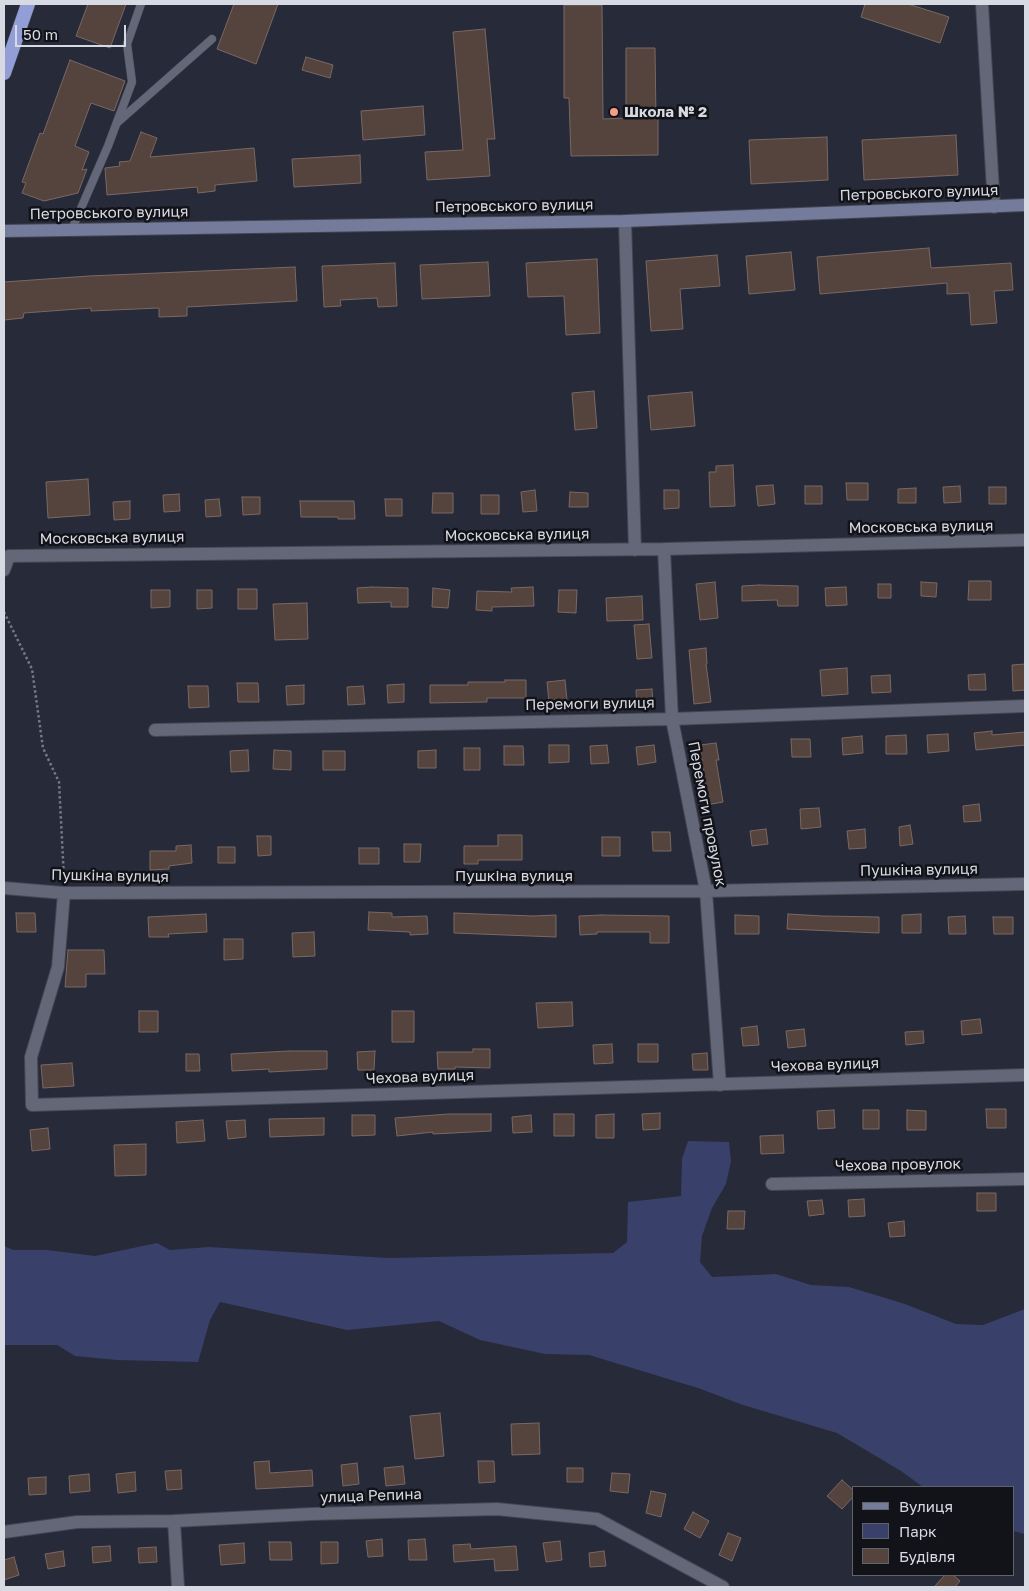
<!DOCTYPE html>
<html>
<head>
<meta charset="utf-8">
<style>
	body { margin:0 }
	#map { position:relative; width:1029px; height:1591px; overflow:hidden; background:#272a38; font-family:"Golos Text",sans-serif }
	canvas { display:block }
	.frame { position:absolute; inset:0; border:5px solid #d8dae3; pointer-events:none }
	.legend { position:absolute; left:852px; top:1486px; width:162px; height:90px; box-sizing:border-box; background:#121319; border:1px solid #61636a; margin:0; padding:6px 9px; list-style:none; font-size:15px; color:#d8dae3 }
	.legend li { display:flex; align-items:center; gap:10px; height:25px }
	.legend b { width:25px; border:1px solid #61636a }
	.scale { position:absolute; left:15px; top:25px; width:111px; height:22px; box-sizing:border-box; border:2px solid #d8dae3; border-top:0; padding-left:6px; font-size:15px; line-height:18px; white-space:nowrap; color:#d8dae3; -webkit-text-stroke:4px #121319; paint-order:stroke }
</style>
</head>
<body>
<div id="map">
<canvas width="1029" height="1591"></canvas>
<div class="frame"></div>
<ul class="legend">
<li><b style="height:6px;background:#757c9b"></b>Вулиця</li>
<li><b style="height:14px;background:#39406a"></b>Парк</li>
<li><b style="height:14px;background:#55433e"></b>Будівля</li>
</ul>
<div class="scale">50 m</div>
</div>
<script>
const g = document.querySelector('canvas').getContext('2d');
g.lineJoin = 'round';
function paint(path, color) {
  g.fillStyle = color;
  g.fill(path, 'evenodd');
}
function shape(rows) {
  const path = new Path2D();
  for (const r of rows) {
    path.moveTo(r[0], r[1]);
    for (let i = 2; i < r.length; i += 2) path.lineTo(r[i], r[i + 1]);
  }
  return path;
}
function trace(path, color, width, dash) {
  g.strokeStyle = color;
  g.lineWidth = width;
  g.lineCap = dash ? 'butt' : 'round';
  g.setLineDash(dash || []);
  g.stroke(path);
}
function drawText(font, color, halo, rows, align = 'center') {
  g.font = font + ' "Golos Text",sans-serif';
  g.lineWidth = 5;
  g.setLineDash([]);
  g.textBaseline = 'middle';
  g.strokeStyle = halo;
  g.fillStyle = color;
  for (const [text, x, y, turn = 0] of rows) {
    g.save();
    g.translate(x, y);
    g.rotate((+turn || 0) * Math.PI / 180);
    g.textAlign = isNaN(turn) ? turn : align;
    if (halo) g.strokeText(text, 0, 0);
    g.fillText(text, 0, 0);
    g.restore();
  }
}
const green = shape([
	[688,1141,729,1142,731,1161,726,1184,712,1208,702,1236,700,1262,712,1277,776,1274,811,1285,849,1287,905,1304,956,1324,983,1325,1025,1309,1025,1534,1013,1531,1013,1487,923,1487,901,1471,837,1433,743,1405,698,1388,589,1355,545,1354,480,1340,439,1321,347,1330,220,1302,210,1320,198,1362,117,1360,75,1356,57,1345,4,1345,4,1246,13,1250,47,1250,95,1256,157,1243,170,1250,209,1247,388,1258,613,1253,627,1242,628,1202,681,1196,682,1159]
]);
const building = shape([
	[88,4,126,4,110,48,76,36,88,4],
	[234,4,278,4,256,64,217,49,234,4],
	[865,4,908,4,949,17,940,43,861,17,865,4],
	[564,5,602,5,603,119,626,118,626,48,655,48,656,118,658,118,658,155,571,156,569,98,564,98,564,5],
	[485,29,495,139,487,139,490,176,427,180,425,152,463,150,453,32,485,29],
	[306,57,333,65,330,78,302,70,306,57],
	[70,60,125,81,114,111,91,103,75,146,89,152,82,170,87,169,78,193,44,201,22,193,26,183,22,182,40,133,43,134,70,60],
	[423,106,425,135,363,140,361,111,423,106],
	[141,132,157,138,150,157,254,148,257,181,215,185,215,191,198,193,197,187,107,195,105,168,120,166,119,162,130,161,141,132],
	[956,135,958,175,864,180,862,140,956,135],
	[827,137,828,180,751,184,749,140,827,137],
	[360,155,361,183,294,187,292,159,360,155],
	[929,248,931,268,1011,263,1013,290,994,291,997,323,971,325,969,293,947,294,947,283,820,294,817,257,929,248],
	[791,252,795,290,749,294,746,256,791,252],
	[717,255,720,286,680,289,683,329,651,331,646,261,717,255],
	[597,259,600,333,566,335,564,296,528,297,526,263,597,259],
	[488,262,490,296,422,299,420,265,488,262],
	[395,263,397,306,378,307,377,298,340,300,341,306,324,307,322,266,395,263],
	[295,267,297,301,187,307,187,316,159,317,159,308,91,311,91,308,24,313,23,318,4,320,4,282,89,276,295,267],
	[594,391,597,428,575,430,572,393,594,391],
	[692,392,695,426,651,430,648,396,692,392],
	[733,465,735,506,710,507,709,472,716,472,716,466,733,465],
	[88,479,90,515,48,518,46,482,88,479],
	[846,483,868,483,868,500,847,500,846,483],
	[773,485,775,504,758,506,756,486,773,485],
	[805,486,822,486,822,504,805,504,805,486],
	[960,486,961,502,944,503,943,487,960,486],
	[989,487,1006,487,1006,504,989,504,989,487],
	[916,488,916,503,898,503,898,489,916,488],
	[535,490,537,511,523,512,521,492,535,490],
	[664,490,679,490,679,508,664,509,664,490],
	[570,492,588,493,588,507,569,507,570,492],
	[433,493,453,493,453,513,432,513,433,493],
	[179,494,180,511,164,512,163,495,179,494],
	[481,495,499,495,499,514,481,514,481,495],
	[242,497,260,497,260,514,243,515,242,497],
	[219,499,221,516,206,517,205,500,219,499],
	[385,499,402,499,402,516,386,516,385,499],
	[130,501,130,519,114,520,113,502,130,501],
	[300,501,354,501,355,519,338,519,338,517,301,517,300,501],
	[969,581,991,581,991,600,968,600,969,581],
	[715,582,718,618,700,620,696,584,715,582],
	[921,582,937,583,936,597,921,596,921,582],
	[878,584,891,584,891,598,878,598,878,584],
	[759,585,798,586,798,606,778,606,777,600,742,601,742,586,759,585],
	[372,587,408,588,408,607,391,607,391,602,358,603,357,588,372,587],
	[533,587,534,606,492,607,492,611,476,610,477,591,512,592,511,588,533,587],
	[846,587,847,605,826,606,825,588,846,587],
	[433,588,450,590,448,608,432,607,433,588],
	[238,589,257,589,257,609,238,609,238,589],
	[151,590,170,590,170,607,151,608,151,590],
	[197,590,212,590,212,608,197,609,197,590],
	[559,590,577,590,576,613,558,612,559,590],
	[642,596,643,620,607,621,606,598,642,596],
	[307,603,308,639,275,640,273,604,307,603],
	[649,624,652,658,637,659,634,625,649,624],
	[706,648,707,664,706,664,711,702,694,704,689,650,706,648],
	[1025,664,1025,690,1013,691,1012,665,1025,664],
	[847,668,848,694,822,696,820,670,847,668],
	[985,674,986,690,969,690,968,675,985,674],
	[890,675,891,692,872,693,871,676,890,675],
	[505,680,526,680,526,698,487,698,487,702,430,703,430,685,468,685,468,682,505,682,505,680],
	[565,680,567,700,549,702,547,682,565,680],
	[237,683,258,683,259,702,238,702,237,683],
	[404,684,404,702,388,703,387,685,404,684],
	[304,685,304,704,287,705,286,686,304,685],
	[188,686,208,686,209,707,189,708,188,686],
	[363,686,365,704,348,705,347,687,363,686],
	[652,689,653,706,637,708,636,690,652,689],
	[992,731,992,735,1025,732,1025,745,976,750,974,733,992,731],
	[948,734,949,751,928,753,927,735,948,734],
	[906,735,907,754,886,754,886,736,906,735],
	[862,736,863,753,843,755,842,738,862,736],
	[791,739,810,739,811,757,792,757,791,739],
	[716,743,719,760,716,760,723,802,706,805,703,783,705,783,700,745,716,743],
	[549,745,569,745,569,762,549,763,549,745],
	[607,745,609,763,591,764,590,746,607,745],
	[654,745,656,762,638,765,636,747,654,745],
	[504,746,523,746,524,765,504,765,504,746],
	[464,748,480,748,480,770,464,770,464,748],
	[248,750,249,771,231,772,230,751,248,750],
	[274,750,291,751,291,770,273,769,274,750],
	[436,750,436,768,418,768,418,751,436,750],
	[323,751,345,751,345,770,323,770,323,751],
	[979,804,981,821,964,822,963,806,979,804],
	[819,808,821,827,801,829,800,809,819,808],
	[910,825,913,844,900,846,899,827,910,825],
	[766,829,768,844,752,846,750,831,766,829],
	[865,829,866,848,849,849,847,831,865,829],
	[652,832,670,832,671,851,653,851,652,832],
	[498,835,522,835,522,860,478,860,478,864,464,864,464,846,498,846,498,835],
	[257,836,271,836,271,855,258,856,257,836],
	[602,837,620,837,620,856,602,856,602,837],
	[404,844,421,844,420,862,404,862,404,844],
	[191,845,192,863,169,866,169,869,150,870,150,851,176,851,176,846,191,845],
	[218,847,235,847,235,863,218,863,218,847],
	[359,848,379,848,379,864,359,864,359,848],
	[369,912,392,913,392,917,427,916,428,934,410,935,410,932,368,930,369,912],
	[16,913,35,913,36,932,17,932,16,913],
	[454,913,533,916,556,915,556,937,454,933,454,913],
	[206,914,207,932,168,934,169,937,149,937,148,917,206,914],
	[788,914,823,916,879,917,879,933,787,929,788,914],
	[921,914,921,933,902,933,902,915,921,914],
	[601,915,669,916,669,943,650,943,650,932,597,932,597,934,580,935,579,916,601,915],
	[735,915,759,916,759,934,735,934,735,915],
	[965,916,966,934,949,934,948,917,965,916],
	[993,917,1013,917,1013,934,994,934,993,917],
	[314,932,315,956,293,957,292,933,314,932],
	[224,939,243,939,243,959,224,960,224,939],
	[68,950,104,950,105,974,86,974,86,987,65,987,68,950],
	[572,1002,573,1026,538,1028,536,1003,572,1002],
	[139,1011,158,1011,158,1032,139,1032,139,1011],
	[392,1011,414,1011,414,1042,392,1042,392,1011],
	[980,1019,982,1033,962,1035,961,1021,980,1019],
	[757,1026,759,1045,743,1046,741,1028,757,1026],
	[804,1029,806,1046,788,1048,786,1031,804,1029],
	[923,1031,924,1043,906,1045,905,1032,923,1031],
	[612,1044,613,1063,594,1064,593,1045,612,1044],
	[638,1044,658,1044,658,1062,638,1062,638,1044],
	[473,1049,490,1049,490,1068,455,1067,455,1069,438,1069,437,1052,473,1052,473,1049],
	[289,1051,327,1051,327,1069,269,1072,269,1069,232,1071,231,1054,289,1051],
	[375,1051,374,1070,358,1070,357,1052,375,1051],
	[707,1053,708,1070,693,1070,692,1054,707,1053],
	[186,1054,199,1054,200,1071,186,1071,186,1054],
	[72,1063,74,1086,43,1088,41,1065,72,1063],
	[986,1109,1006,1109,1006,1128,987,1128,986,1109],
	[834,1110,835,1128,818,1129,817,1111,834,1110],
	[863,1110,879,1110,879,1129,863,1129,863,1110],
	[907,1110,926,1111,926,1130,907,1130,907,1110],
	[660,1113,660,1129,643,1130,642,1114,660,1113],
	[491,1114,491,1131,433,1134,433,1132,397,1136,395,1118,449,1114,491,1114],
	[554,1114,574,1114,574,1136,554,1136,554,1114],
	[614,1114,614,1138,596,1138,596,1115,614,1114],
	[352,1115,375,1115,375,1135,352,1136,352,1115],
	[531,1115,532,1132,513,1133,512,1117,531,1115],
	[324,1118,324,1135,270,1137,269,1119,324,1118],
	[203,1120,205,1141,177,1143,176,1122,203,1120],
	[245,1120,246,1137,228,1139,226,1121,245,1120],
	[48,1128,50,1149,32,1151,30,1130,48,1128],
	[783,1135,784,1153,761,1154,760,1136,783,1135],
	[146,1144,146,1175,115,1176,114,1145,146,1144],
	[977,1193,996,1193,996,1211,977,1211,977,1193],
	[864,1199,865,1216,849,1217,848,1200,864,1199],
	[822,1200,824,1214,809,1216,807,1201,822,1200],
	[728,1211,745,1211,744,1229,727,1229,728,1211],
	[904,1221,905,1236,890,1237,888,1223,904,1221],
	[440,1413,444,1456,415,1459,410,1416,440,1413],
	[539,1423,540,1454,512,1455,511,1424,539,1423],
	[269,1461,270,1473,312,1470,313,1486,256,1489,254,1462,269,1461],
	[478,1461,494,1461,495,1482,479,1483,478,1461],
	[357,1463,359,1484,343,1486,341,1465,357,1463],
	[403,1466,405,1484,386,1486,384,1468,403,1466],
	[567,1468,583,1468,583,1482,567,1482,567,1468],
	[181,1470,182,1489,167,1490,165,1471,181,1470],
	[135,1472,136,1491,118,1493,116,1474,135,1472],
	[612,1473,630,1474,628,1493,610,1491,612,1473],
	[89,1474,90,1491,70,1493,69,1476,89,1474],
	[46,1477,46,1494,29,1495,28,1478,46,1477],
	[842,1480,853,1490,853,1497,842,1509,827,1496,842,1480],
	[651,1491,666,1494,661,1517,646,1513,651,1491],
	[693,1512,709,1521,700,1538,684,1529,693,1512],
	[728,1533,741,1538,732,1561,719,1555,728,1533],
	[382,1539,383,1556,368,1557,366,1541,382,1539],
	[425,1539,427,1560,409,1560,408,1540,425,1539],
	[560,1541,562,1560,546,1562,543,1543,560,1541],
	[269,1542,291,1542,292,1560,270,1560,269,1542],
	[321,1542,338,1542,338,1563,321,1564,321,1542],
	[244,1543,245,1563,221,1565,219,1545,244,1543],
	[470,1544,471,1549,516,1546,518,1570,495,1571,494,1559,454,1562,453,1545,470,1544],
	[110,1546,111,1561,93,1563,92,1547,110,1546],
	[156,1547,157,1562,139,1563,138,1548,156,1547],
	[63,1551,65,1566,48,1569,45,1554,63,1551],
	[604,1551,606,1566,590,1567,589,1553,604,1551],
	[14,1557,19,1575,4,1580,4,1560,14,1557],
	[945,1575,953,1575,960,1581,955,1587,934,1587,945,1575]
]);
const path = shape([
	[4,612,32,669,43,748,59,782,64,879]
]);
const service = shape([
	[118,122,212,39],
	[72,229,108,146,132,82,127,44,141,4]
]);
const minor = shape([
	[982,4,994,207],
	[625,221,635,550],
	[664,549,672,719,706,891,720,1085],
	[4,570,9,556,664,549,1025,540],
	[155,730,672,719,1025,706],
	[4,888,64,893,706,891,1025,884],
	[64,893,58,967,31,1057,32,1105,1025,1075],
	[772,1184,1025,1179],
	[174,1521,178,1587],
	[4,1532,77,1522,174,1521,311,1514,497,1509,597,1519,723,1587]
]);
const secondary = shape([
	[4,231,625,221,1025,205]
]);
const trunk = shape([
	[4,73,28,4]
]);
const markers = [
	[614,112,5,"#f49e87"]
];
const poiNames = [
	["Школа № 2",624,112]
];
const streetNames = [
	["Петровського вулиця",919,193,-2],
	["Петровського вулиця",514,206,-1],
	["Петровського вулиця",109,213,-1],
	["Московська вулиця",921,527,-1],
	["Московська вулиця",517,535,-1],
	["Московська вулиця",112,538,-1],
	["Перемоги вулиця",590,704,-1],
	["Перемоги провулок",707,814,79],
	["Пушкіна вулиця",919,870,-1],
	["Пушкіна вулиця",110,876,1],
	["Пушкіна вулиця",514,876],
	["Чехова вулиця",825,1065,-2],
	["Чехова вулиця",420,1077,-2],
	["Чехова провулок",898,1165,-1],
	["улица Репина",371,1496,-2]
];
paint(green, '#39406a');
paint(building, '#55433e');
trace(building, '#7a6863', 1);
trace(service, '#444652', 9);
trace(minor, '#444652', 14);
trace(secondary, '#444652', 14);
trace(trunk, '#444652', 15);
trace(path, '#767884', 2.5, [2.5, 2.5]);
trace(service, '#636777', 8);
trace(minor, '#636777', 12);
trace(secondary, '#757c9b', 12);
trace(trunk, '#939ed7', 14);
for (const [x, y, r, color] of markers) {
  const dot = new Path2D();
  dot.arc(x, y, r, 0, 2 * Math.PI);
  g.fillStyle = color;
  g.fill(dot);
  trace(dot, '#121319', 2);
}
drawText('bold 15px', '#d8dae3', '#121319', poiNames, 'left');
drawText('15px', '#d8dae3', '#121319', streetNames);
</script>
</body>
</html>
